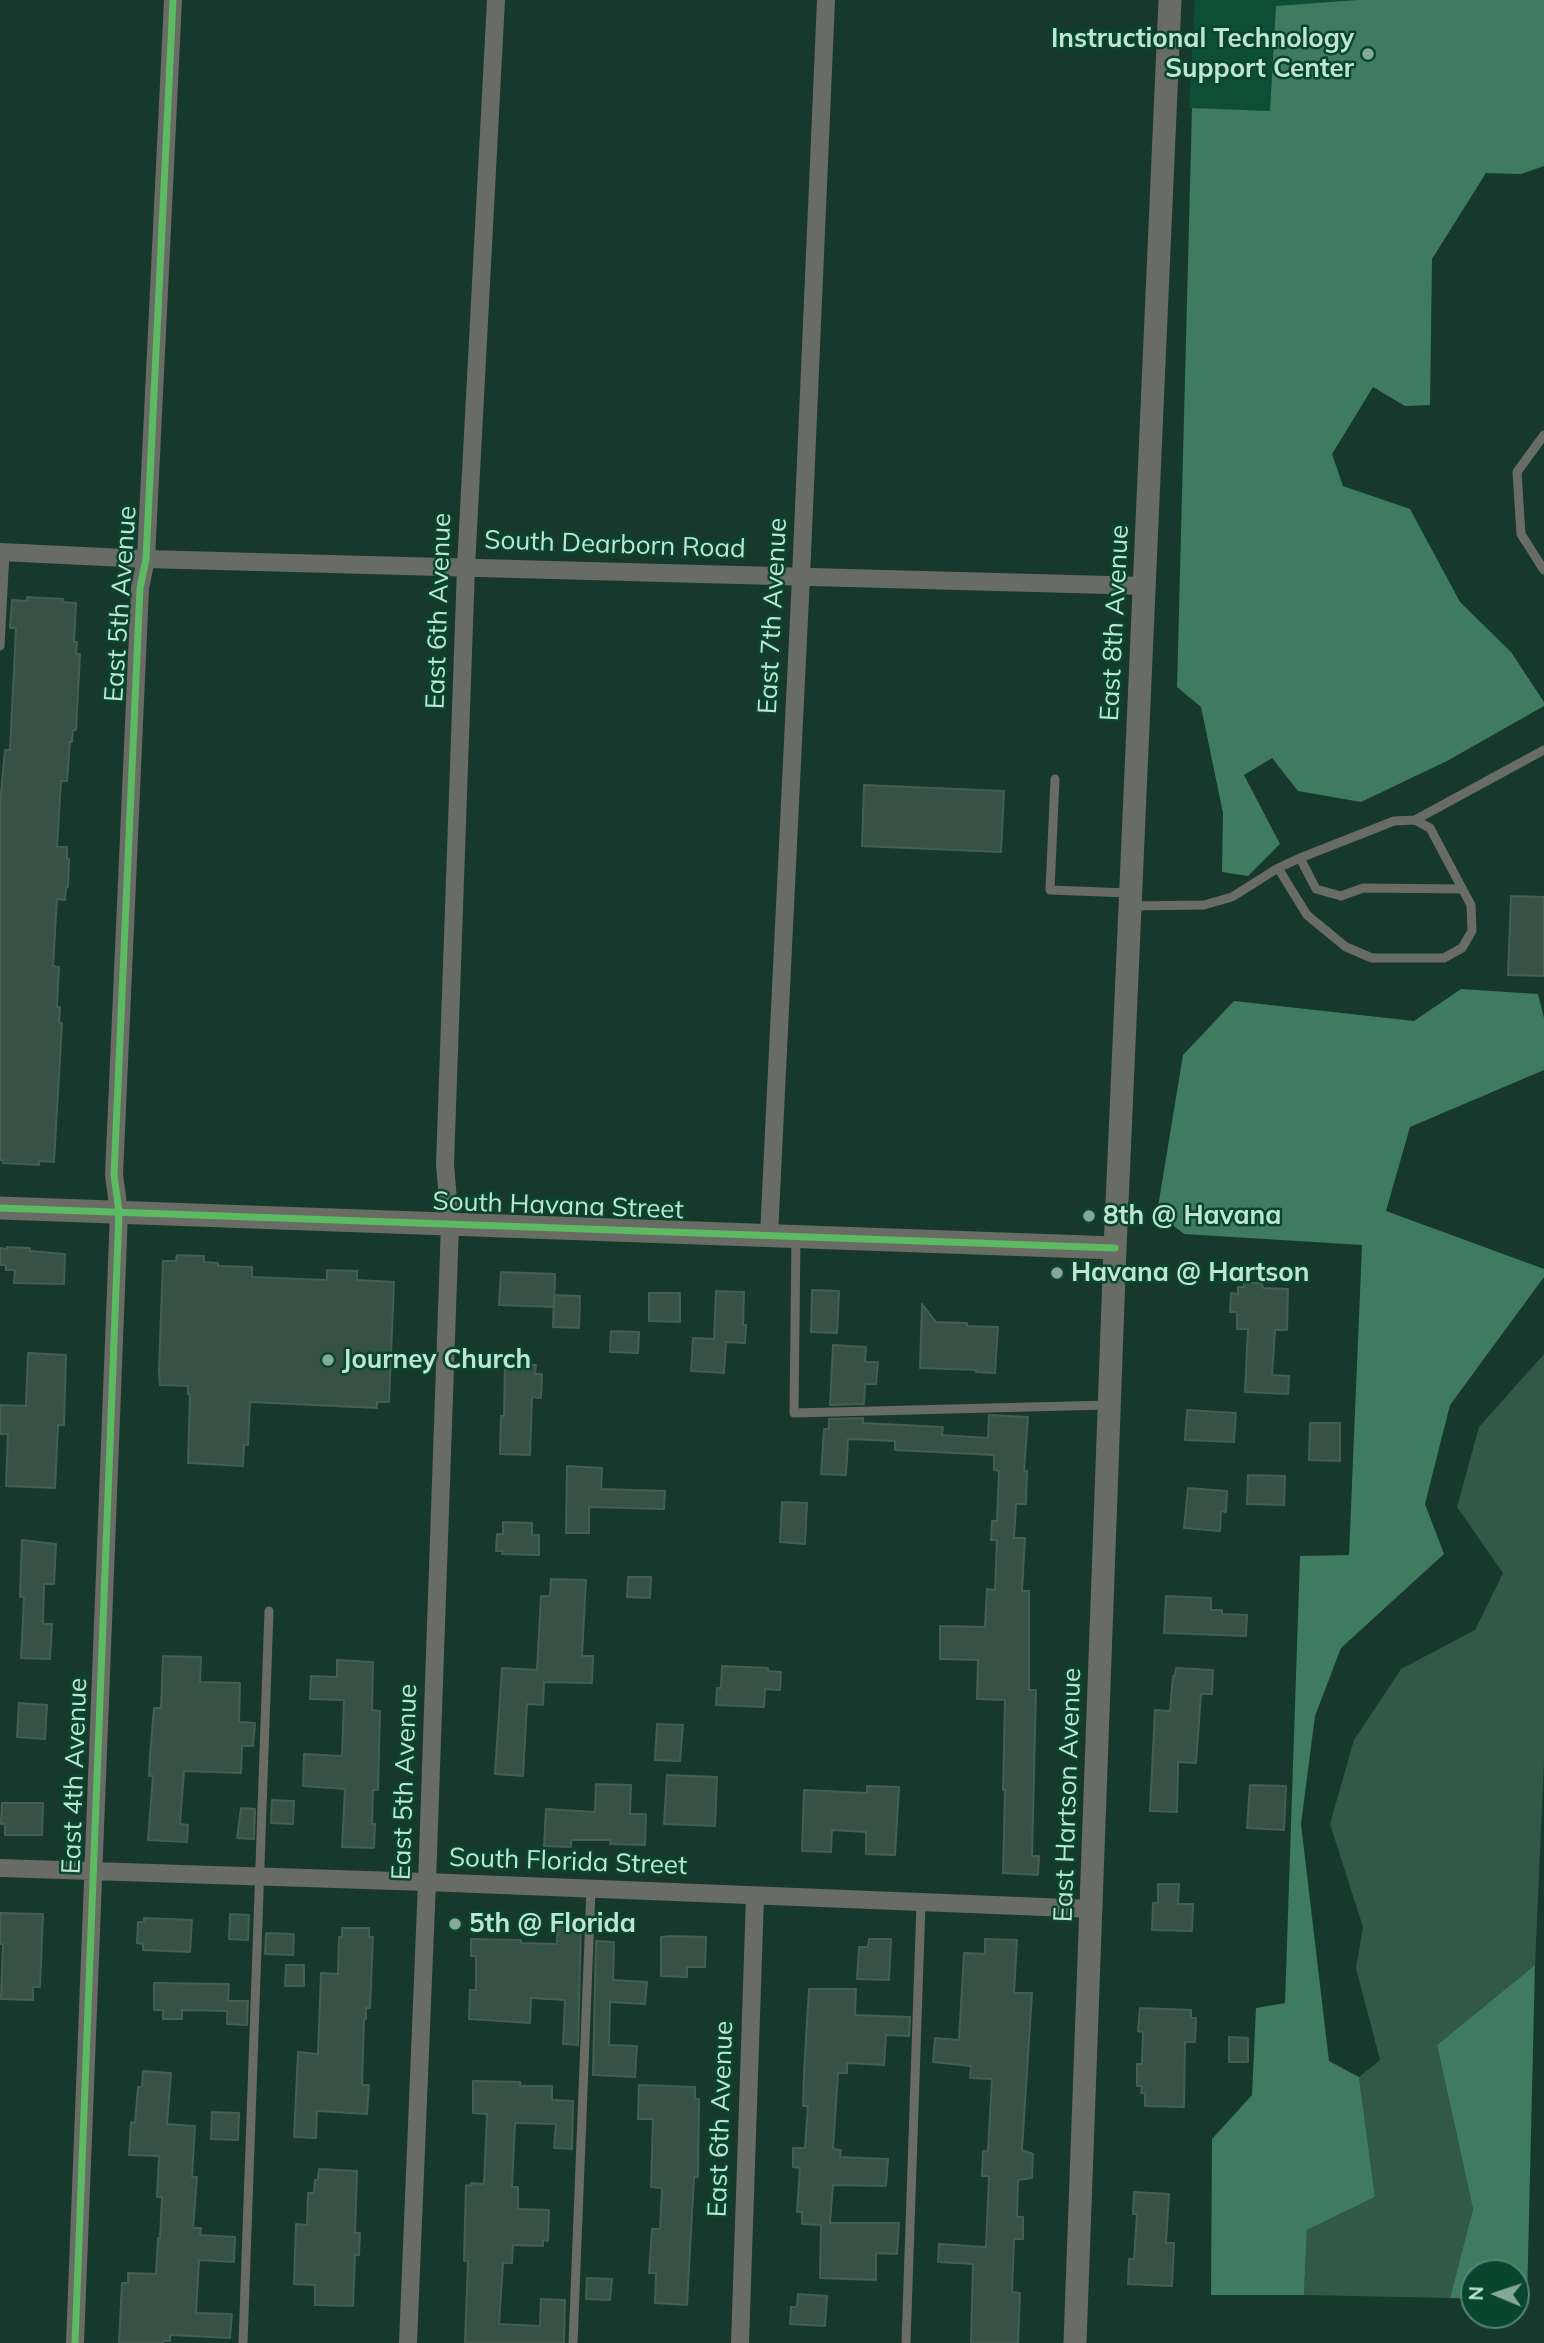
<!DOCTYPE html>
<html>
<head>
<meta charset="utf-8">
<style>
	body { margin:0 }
	#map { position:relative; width:1544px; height:2343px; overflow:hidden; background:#17382c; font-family:Mulish,sans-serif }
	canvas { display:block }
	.north { position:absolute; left:1460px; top:2259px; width:70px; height:70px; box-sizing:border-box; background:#094630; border:2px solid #538671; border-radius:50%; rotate:272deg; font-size:19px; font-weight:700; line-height:28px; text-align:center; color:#c1e5d2 }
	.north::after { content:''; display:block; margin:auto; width:24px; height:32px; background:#86a898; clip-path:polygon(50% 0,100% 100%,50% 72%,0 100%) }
</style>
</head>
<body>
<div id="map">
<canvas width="1544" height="2343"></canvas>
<div class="north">N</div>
</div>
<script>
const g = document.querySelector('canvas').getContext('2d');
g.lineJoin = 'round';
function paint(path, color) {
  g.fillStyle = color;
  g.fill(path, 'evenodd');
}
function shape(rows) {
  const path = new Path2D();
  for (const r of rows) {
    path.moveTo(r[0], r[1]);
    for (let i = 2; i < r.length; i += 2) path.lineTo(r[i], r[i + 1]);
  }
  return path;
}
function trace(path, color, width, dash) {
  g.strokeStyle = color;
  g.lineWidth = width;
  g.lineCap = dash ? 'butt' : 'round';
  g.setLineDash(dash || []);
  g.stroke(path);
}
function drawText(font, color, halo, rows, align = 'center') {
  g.font = font + ' Mulish,sans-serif';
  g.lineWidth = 5;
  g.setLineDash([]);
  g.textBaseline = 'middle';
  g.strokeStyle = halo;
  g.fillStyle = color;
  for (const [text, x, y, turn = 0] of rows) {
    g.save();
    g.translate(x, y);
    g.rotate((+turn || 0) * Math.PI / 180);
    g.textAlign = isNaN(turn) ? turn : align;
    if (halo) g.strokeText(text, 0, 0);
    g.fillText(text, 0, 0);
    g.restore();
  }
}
const built = shape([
	[1195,0,1544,0,1544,123,1189,108]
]);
const green = shape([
	[1544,1354,1544,1761,1535,1965,1437,2045,1473,2209,1450,2298,1304,2295,1307,2230,1375,2197,1359,2077,1380,2060,1356,1968,1363,1927,1330,1824,1354,1740,1401,1669,1475,1630,1503,1573,1457,1507,1479,1427]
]);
const forest = shape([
	[1358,0,1544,0,1544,166,1521,174,1486,173,1432,259,1430,405,1405,406,1373,387,1332,454,1343,486,1410,509,1460,602,1511,652,1544,702,1544,706,1447,761,1361,802,1298,791,1272,758,1244,775,1280,844,1248,876,1222,872,1223,813,1201,707,1177,687,1192,108,1270,111,1276,6],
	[1461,989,1538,994,1544,1018,1544,1070,1410,1127,1386,1211,1544,1269,1544,1277,1450,1405,1425,1504,1444,1554,1341,1648,1315,1716,1301,1824,1329,2061,1359,2077,1375,2197,1307,2230,1304,2295,1211,2295,1212,2139,1252,2095,1256,2008,1285,2003,1300,1556,1349,1555,1362,1245,1184,1234,1157,1213,1183,1055,1234,1001,1414,1021],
	[1535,1965,1527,2301,1516,2300,1516,2273,1474,2273,1474,2299,1450,2298,1473,2209,1437,2045]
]);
const building = shape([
	[27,597,63,599,62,602,76,603,74,642,77,642,76,654,80,654,76,730,73,730,72,742,70,742,67,781,61,781,57,847,67,847,67,859,69,859,68,887,66,887,65,900,57,899,53,966,59,967,57,1007,60,1007,59,1023,62,1023,54,1162,39,1161,39,1165,3,1163,3,1160,0,1160,0,804,5,750,10,750,16,628,10,628,12,600,27,601,27,597],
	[864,785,1004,791,1001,852,862,846,864,785],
	[1511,896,1544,897,1544,976,1508,975,1511,896],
	[7,1247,30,1248,30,1251,65,1254,64,1284,14,1283,15,1270,6,1270,6,1265,0,1265,0,1248,7,1249,7,1247],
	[177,1255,204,1256,204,1262,218,1263,218,1266,252,1267,252,1277,327,1280,327,1270,357,1271,357,1280,394,1282,389,1402,377,1402,377,1408,250,1402,248,1445,244,1445,243,1466,188,1463,190,1395,188,1394,188,1386,160,1385,159,1370,163,1261,176,1261,177,1255],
	[501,1272,555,1274,554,1307,499,1305,501,1272],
	[1244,1283,1262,1283,1263,1288,1288,1289,1287,1330,1275,1330,1272,1375,1289,1376,1288,1394,1245,1392,1248,1329,1237,1329,1237,1312,1230,1312,1231,1293,1238,1294,1238,1287,1244,1287,1244,1283],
	[812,1290,839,1291,837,1333,811,1332,812,1290],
	[716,1291,744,1292,743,1325,746,1325,745,1343,726,1342,724,1373,691,1371,693,1338,714,1339,716,1291],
	[649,1293,680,1293,680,1322,649,1321,649,1293],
	[554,1295,580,1296,579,1328,553,1327,554,1295],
	[922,1304,936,1322,967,1323,967,1326,998,1327,995,1373,976,1372,976,1370,920,1368,922,1304],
	[611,1331,639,1332,638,1353,610,1352,611,1331],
	[833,1345,866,1347,865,1362,878,1362,876,1384,865,1384,864,1404,830,1405,833,1345],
	[28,1353,66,1355,64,1425,58,1425,55,1488,6,1486,8,1434,0,1434,0,1405,26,1406,28,1353],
	[505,1364,536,1365,535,1374,542,1374,541,1398,532,1397,530,1455,500,1454,501,1416,504,1416,505,1364],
	[1187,1410,1236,1413,1234,1442,1185,1440,1187,1410],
	[989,1415,1028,1417,1024,1471,1027,1471,1026,1504,1016,1504,1014,1538,1025,1538,1022,1591,1029,1591,1029,1690,1036,1690,1032,1856,1039,1856,1038,1875,1003,1873,1005,1790,1003,1790,1005,1700,977,1699,978,1660,940,1659,940,1626,985,1627,987,1589,995,1590,997,1540,991,1540,992,1521,997,1521,999,1471,994,1470,994,1455,895,1450,895,1441,848,1439,846,1475,821,1474,824,1429,829,1429,829,1419,863,1418,863,1423,943,1427,942,1435,988,1438,989,1415],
	[1310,1423,1340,1423,1340,1461,1309,1460,1310,1423],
	[567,1466,602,1468,601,1489,665,1491,664,1509,589,1507,589,1533,566,1533,567,1466],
	[1248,1475,1285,1476,1284,1505,1247,1504,1248,1475],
	[1188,1488,1227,1491,1226,1512,1221,1511,1220,1531,1184,1528,1188,1488],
	[782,1502,807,1503,805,1544,780,1542,782,1502],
	[503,1522,532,1523,532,1535,539,1535,539,1555,502,1554,503,1551,496,1551,497,1534,503,1534,503,1522],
	[22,1540,56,1544,54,1584,44,1584,43,1624,52,1624,50,1659,21,1658,24,1597,20,1597,22,1540],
	[628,1577,651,1577,650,1598,627,1597,628,1577],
	[551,1579,586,1580,582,1656,593,1656,592,1683,544,1682,543,1705,527,1704,523,1776,495,1774,502,1668,537,1670,541,1596,550,1596,551,1579],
	[1166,1596,1211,1598,1211,1610,1222,1610,1222,1614,1247,1615,1246,1636,1164,1633,1166,1596],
	[163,1656,201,1657,200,1682,240,1683,239,1722,255,1723,253,1746,242,1746,241,1773,184,1771,180,1824,188,1825,187,1842,148,1840,153,1776,149,1776,150,1755,154,1708,161,1708,163,1656],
	[337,1660,373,1662,372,1710,380,1711,378,1790,373,1790,372,1824,375,1824,374,1848,342,1847,345,1789,303,1786,304,1754,342,1756,344,1700,310,1699,311,1676,337,1677,337,1660],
	[722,1666,768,1668,768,1671,781,1672,780,1690,765,1689,764,1707,716,1705,717,1688,721,1688,722,1666],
	[1176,1668,1213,1670,1212,1694,1201,1694,1196,1763,1178,1762,1177,1812,1150,1811,1155,1710,1170,1711,1173,1676,1175,1676,1176,1668],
	[19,1703,47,1705,45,1739,17,1737,19,1703],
	[657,1724,683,1725,680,1761,655,1760,657,1724],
	[667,1775,717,1777,715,1826,664,1824,667,1775],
	[596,1784,631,1785,630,1814,646,1814,645,1845,610,1844,611,1840,571,1840,571,1847,544,1846,546,1809,595,1812,596,1784],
	[1250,1785,1286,1786,1284,1830,1247,1828,1250,1785],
	[867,1786,899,1787,895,1855,866,1854,866,1832,832,1830,831,1852,802,1851,804,1790,867,1793,867,1786],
	[272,1800,294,1801,293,1824,271,1823,272,1800],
	[2,1803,43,1803,42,1835,5,1835,5,1824,1,1824,2,1803],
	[241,1808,255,1809,254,1839,237,1838,241,1808],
	[1158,1884,1179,1884,1178,1904,1193,1904,1192,1931,1152,1930,1153,1903,1158,1903,1158,1884],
	[0,1913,43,1914,40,1987,33,1987,33,2000,1,1999,3,1944,0,1944,0,1913],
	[230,1914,249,1915,248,1940,229,1939,230,1914],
	[144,1918,192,1920,190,1952,143,1950,143,1944,137,1943,138,1922,144,1922,144,1918],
	[558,1919,581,1920,578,2045,563,2044,565,2000,531,1998,530,2023,469,2019,470,1990,476,1990,476,1956,471,1956,471,1939,521,1940,521,1943,557,1944,558,1919],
	[342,1928,369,1928,369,1937,373,1937,370,2008,366,2008,366,2019,364,2019,362,2085,369,2085,367,2114,317,2111,316,2138,294,2137,298,2052,318,2054,321,1973,338,1974,339,1937,342,1937,342,1928],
	[266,1933,294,1934,293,1955,265,1954,266,1933],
	[671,1936,706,1937,705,1967,687,1967,687,1977,661,1976,661,1937,671,1936],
	[869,1939,891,1939,889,1980,857,1979,859,1947,868,1947,869,1939],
	[985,1939,1017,1940,1014,1993,1032,1993,1022,2150,1033,2154,1032,2178,1018,2180,1017,2217,1023,2217,1023,2239,1014,2239,1012,2292,1020,2293,1018,2343,971,2343,973,2264,938,2262,939,2244,986,2247,989,2176,982,2176,983,2151,988,2151,992,2079,970,2078,971,2066,933,2062,935,2038,959,2040,964,1953,985,1954,985,1939],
	[596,1941,614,1942,613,1980,647,1982,645,2004,610,2002,609,2045,637,2046,635,2077,593,2075,596,1941],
	[286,1965,304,1965,304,1986,285,1986,286,1965],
	[154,1983,229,1984,228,2001,248,2001,247,2025,227,2024,227,2011,182,2010,182,2019,163,2019,163,2010,154,2010,154,1983],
	[809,1989,856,1989,855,2015,910,2017,909,2036,886,2035,884,2065,847,2063,847,2073,838,2073,833,2149,841,2150,840,2157,888,2159,886,2186,833,2185,830,2223,899,2223,897,2254,876,2253,876,2280,820,2278,821,2225,802,2224,802,2212,797,2212,800,2168,793,2167,793,2148,805,2148,808,2106,803,2106,804,2072,809,1989],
	[1140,2008,1191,2010,1191,2018,1196,2018,1195,2042,1185,2042,1184,2107,1145,2106,1145,2093,1141,2093,1142,2086,1137,2086,1137,2064,1142,2064,1143,2032,1138,2031,1140,2008],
	[1229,2037,1248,2038,1248,2062,1229,2062,1229,2037],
	[143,2071,171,2073,167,2124,195,2126,192,2177,197,2177,193,2228,201,2228,200,2235,235,2237,234,2262,199,2260,196,2313,232,2314,230,2338,170,2335,170,2341,163,2341,163,2343,119,2343,122,2283,128,2283,128,2273,156,2274,158,2238,160,2238,162,2197,157,2197,159,2156,129,2155,131,2122,135,2123,138,2087,142,2087,143,2071],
	[473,2081,520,2082,520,2086,552,2086,552,2100,573,2101,572,2149,554,2148,556,2124,515,2123,512,2187,518,2187,518,2209,549,2210,548,2241,543,2240,543,2246,513,2245,512,2263,503,2263,499,2324,540,2326,541,2299,565,2300,564,2343,465,2343,468,2261,464,2261,466,2185,471,2186,471,2183,484,2184,487,2114,473,2113,473,2081],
	[639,2085,695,2087,695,2099,699,2099,698,2177,694,2177,687,2305,655,2303,656,2273,649,2273,652,2229,660,2229,662,2188,651,2187,653,2119,638,2119,639,2085],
	[212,2112,239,2113,238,2140,211,2139,212,2112],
	[319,2169,357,2171,355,2233,360,2233,359,2255,355,2255,353,2306,315,2305,315,2285,294,2284,296,2224,307,2225,308,2193,314,2193,315,2180,318,2180,319,2169],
	[1134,2192,1169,2194,1166,2243,1174,2243,1172,2286,1128,2284,1129,2259,1134,2259,1137,2214,1133,2214,1134,2192],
	[587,2278,612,2279,610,2300,586,2299,587,2278],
	[798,2294,827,2296,825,2326,790,2324,791,2307,797,2307,798,2294]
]);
const service = shape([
	[1544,435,1517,472,1521,534,1544,570],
	[0,646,5,552],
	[1055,779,1050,890,1129,893],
	[1415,820,1544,750],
	[1300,858,1316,889,1341,896,1363,888,1462,889],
	[1132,906,1204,905,1232,897,1278,868,1300,858,1394,821,1415,820,1430,828,1471,905,1472,931,1462,948,1444,958,1372,958,1346,947,1307,915,1278,868],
	[796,1236,794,1413,1108,1405],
	[243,2343,269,1611],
	[573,2343,591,1889],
	[906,2343,921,1903]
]);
const minor = shape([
	[0,552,146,559,1145,586],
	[769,1235,801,577,826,0],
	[0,1868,427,1882,1093,1909],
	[75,2343,119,1212,114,1175,140,588,146,559,173,0],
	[408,2343,427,1882,450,1224,445,1164,466,567,496,0],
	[740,2343,755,1897]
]);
const tertiary = shape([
	[0,1208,1115,1248],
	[1075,2343,1115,1248,1170,0]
]);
const cycleway = shape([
	[0,1208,1115,1248],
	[75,2343,119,1212,114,1175,140,588,146,559,173,0]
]);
const markers = [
	[1368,54,7,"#86a898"],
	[1089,1216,7,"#86a898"],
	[1057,1273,7,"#86a898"],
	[328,1360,7,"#86a898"],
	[455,1924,7,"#86a898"]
];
const poiNames = [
	["Instructional Technology",1354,39,"right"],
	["Support Center",1354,69,"right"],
	["8th @ Havana",1103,1216],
	["Havana @ Hartson",1071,1273],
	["Journey Church",342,1360],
	["5th @ Florida",469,1924]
];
const streetNames = [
	["South Dearborn Road",615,545,2],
	["East 5th Avenue",121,604,-86],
	["East 6th Avenue",439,611,-88],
	["East 7th Avenue",773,616,-87],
	["East 8th Avenue",1115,623,-87],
	["South Havana Street",558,1206,2],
	["East 4th Avenue",75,1776,-88],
	["East 5th Avenue",405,1782,-88],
	["East Hartson Avenue",1068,1795,-88],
	["South Florida Street",568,1862,2],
	["East 6th Avenue",721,2119,-88]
];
paint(built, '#0d4e36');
paint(green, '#325947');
paint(forest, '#3e7b5f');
paint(building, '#365247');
trace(building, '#435f54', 2);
trace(service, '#696b65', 9);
trace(minor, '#696b65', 18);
trace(tertiary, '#696b65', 23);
trace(cycleway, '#5cba63', 7);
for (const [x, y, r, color] of markers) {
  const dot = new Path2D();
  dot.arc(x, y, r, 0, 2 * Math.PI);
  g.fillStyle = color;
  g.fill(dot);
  trace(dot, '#094630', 2.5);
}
drawText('bold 26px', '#c1e5d2', '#094630', poiNames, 'left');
drawText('26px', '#c1e5d2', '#094630', streetNames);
</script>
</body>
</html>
